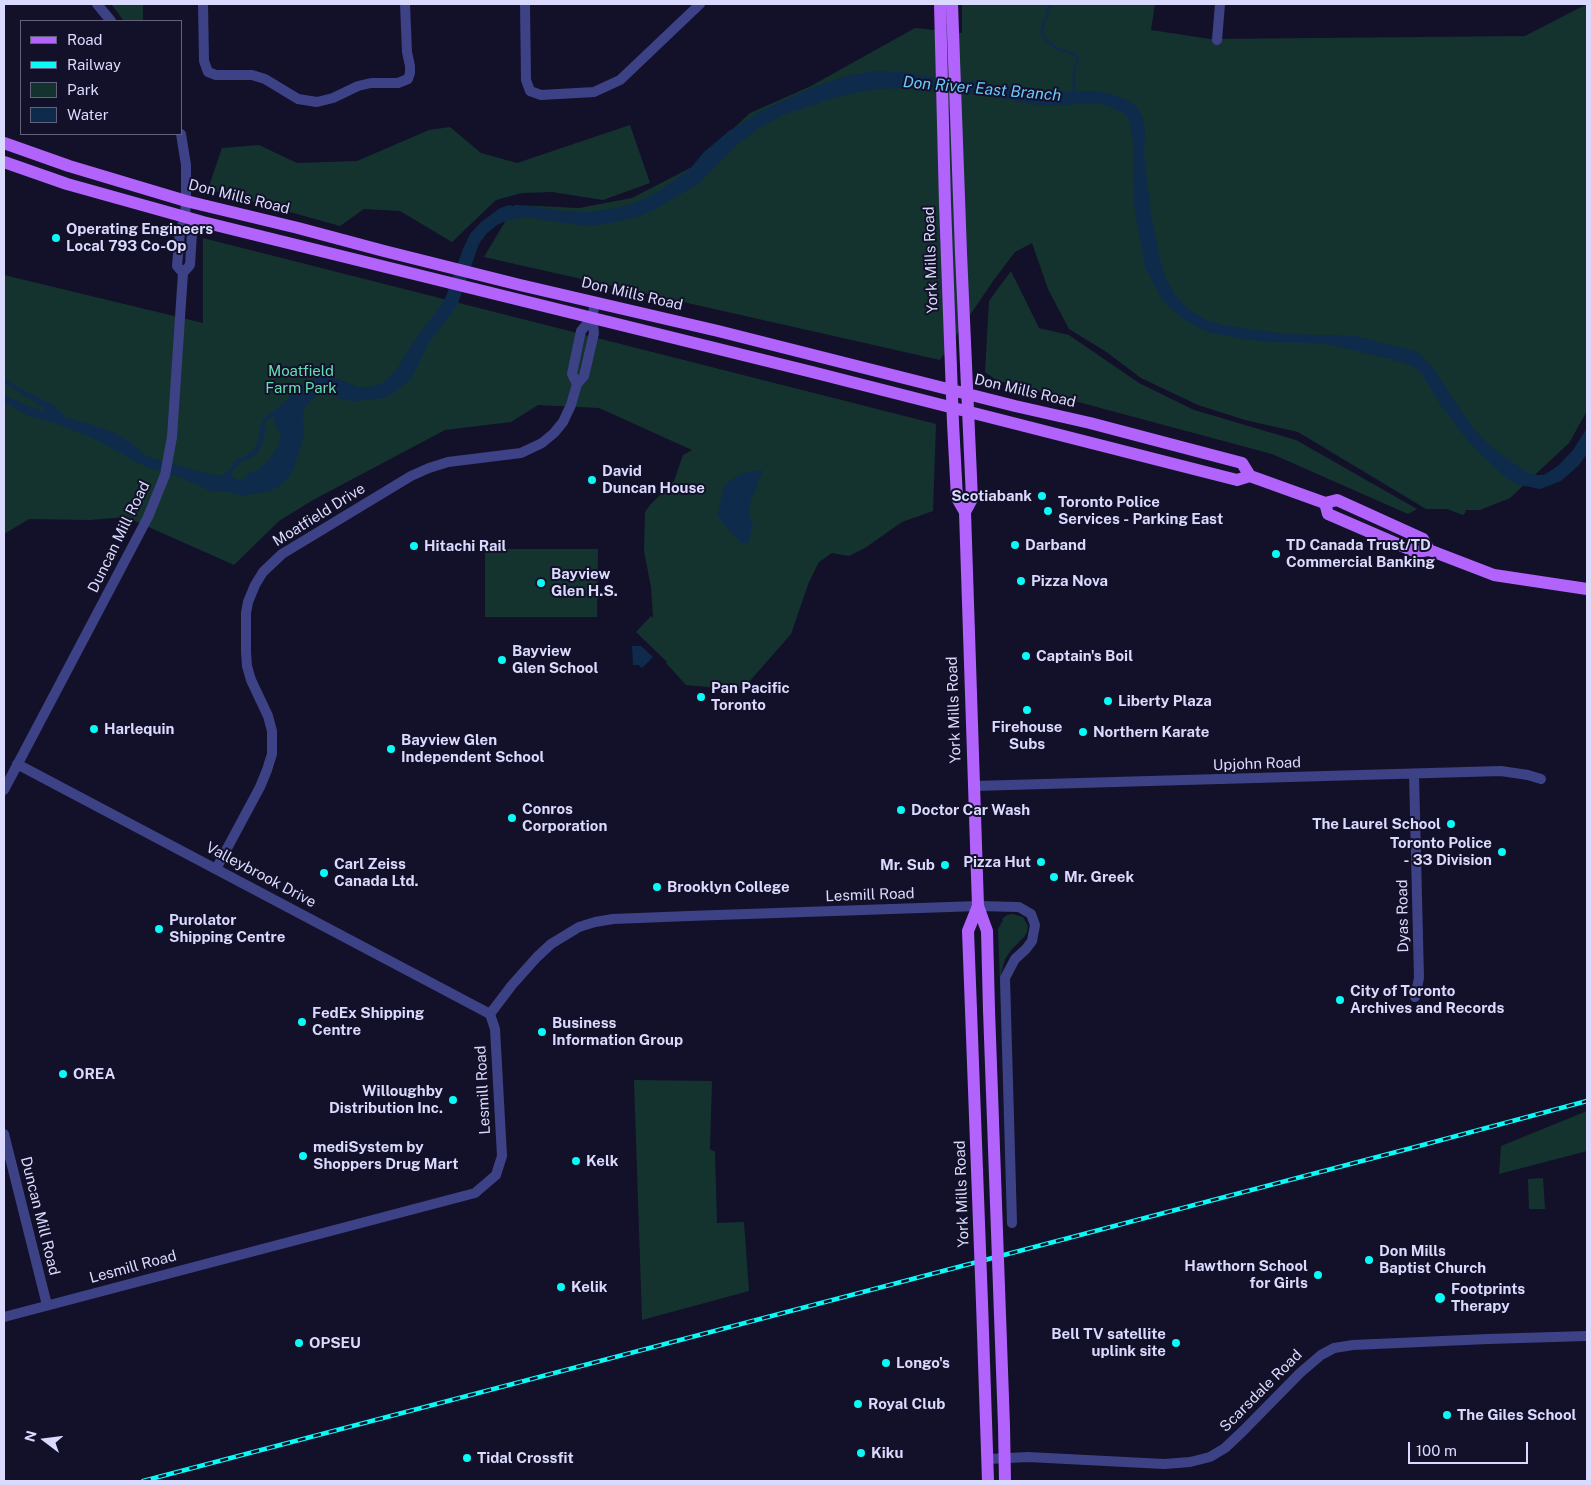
<!DOCTYPE html>
<html>
<head>
<meta charset="utf-8">
<style>
	body { margin:0 }
	#map { position:relative; width:1591px; height:1485px; overflow:hidden; background:#131129; font-family:"Public Sans",sans-serif }
	canvas { display:block }
	.frame { position:absolute; inset:0; border:5px solid #dadafe; pointer-events:none }
	.legend { position:absolute; left:20px; top:20px; width:162px; height:115px; box-sizing:border-box; background:#131129; border:1px solid #63617e; margin:0; padding:6px 9px; list-style:none; font-size:15px; color:#dadafe }
	.legend li { display:flex; align-items:center; gap:10px; height:25px }
	.legend b { width:25px; border:1px solid #63617e }
	.north { position:absolute; left:20px; top:1415px; width:50px; height:50px; -webkit-text-stroke:4px #131129; paint-order:stroke; rotate:285deg; font-size:14px; font-weight:700; line-height:20px; text-align:center; color:#dadafe }
	.north::after { content:''; display:block; margin:auto; width:18px; height:22px; background:#dadafe; clip-path:polygon(50% 0,100% 100%,50% 72%,0 100%) }
	.scale { position:absolute; left:1408px; top:1442px; width:120px; height:22px; box-sizing:border-box; border:2px solid #dadafe; border-top:0; padding-left:6px; font-size:15px; line-height:18px; white-space:nowrap; color:#dadafe; -webkit-text-stroke:4px #131129; paint-order:stroke }
</style>
</head>
<body>
<div id="map">
<canvas width="1591" height="1485"></canvas>
<div class="frame"></div>
<ul class="legend">
<li><b style="height:6px;background:#b263fc"></b>Road</li>
<li><b style="height:6px;background:#0afaf8"></b>Railway</li>
<li><b style="height:14px;background:#14332f"></b>Park</li>
<li><b style="height:14px;background:#0e2b4b"></b>Water</li>
</ul>
<div class="north">N</div>
<div class="scale">100 m</div>
</div>
<script>
const g = document.querySelector('canvas').getContext('2d');
g.lineJoin = 'round';
function paint(path, color) {
  g.fillStyle = color;
  g.fill(path, 'evenodd');
}
function shape(rows) {
  const path = new Path2D();
  for (const r of rows) {
    path.moveTo(r[0], r[1]);
    for (let i = 2; i < r.length; i += 2) path.lineTo(r[i], r[i + 1]);
  }
  return path;
}
function trace(path, color, width, dash) {
  g.strokeStyle = color;
  g.lineWidth = width;
  g.lineCap = dash ? 'butt' : 'round';
  g.setLineDash(dash || []);
  g.stroke(path);
}
function drawText(font, color, halo, rows, align = 'center') {
  g.font = font + ' "Public Sans",sans-serif';
  g.lineWidth = 4;
  g.setLineDash([]);
  g.textBaseline = 'middle';
  g.strokeStyle = halo;
  g.fillStyle = color;
  for (const [text, x, y, turn = 0] of rows) {
    g.save();
    g.translate(x, y);
    g.rotate((+turn || 0) * Math.PI / 180);
    g.textAlign = isNaN(turn) ? turn : align;
    if (halo) g.strokeText(text, 0, 0);
    g.fillText(text, 0, 0);
    g.restore();
  }
}
const green = shape([
	[111,4,143,4,143,21,124,21],
	[962,4,1155,4,1151,30,1210,39,1525,36,1587,4,1587,411,1569,443,1510,498,1480,510,1466,510,1465,513,1463,515,1447,509,1426,509,1298,432,1245,420,1198,405,1141,378,1105,351,1069,329,1048,289,1032,243,1015,252,993,281,940,360,484,257,515,205,579,208,632,198,692,167,750,113,811,86,915,28,962,33],
	[630,125,650,183,603,200,552,192,522,193,496,200,452,242,400,211,364,209,340,226,208,189,222,148,259,145,297,163,357,161,429,130,450,127,481,153,517,163],
	[203,238,936,424,933,511,902,522,865,548,849,556,832,553,819,562,809,582,791,634,742,690,686,685,666,663,667,662,636,632,651,616,653,618,651,587,644,551,645,512,650,505,674,481,683,455,692,450,599,408,538,405,511,422,445,430,313,500,279,521,234,565,126,517,90,520,29,519,4,534,4,275,203,323],
	[1011,271,1039,328,1069,335,1139,383,1194,410,1296,440,1417,509,1408,514,1272,454,996,380,985,372,989,301],
	[485,549,598,549,597,617,485,617],
	[1013,914,1023,917,1028,926,1027,932,1024,937,1012,949,1005,959,1001,974,1002,1009,1001,1009,998,929,1003,920,1002,919,1007,915],
	[634,1080,712,1081,710,1149,715,1152,717,1223,744,1222,749,1291,642,1320],
	[1587,1111,1587,1151,1499,1174,1501,1146],
	[1543,1178,1545,1209,1529,1209,1528,1179]
]);
const water = shape([
	[876,71,905,72,923,76,1056,92,1096,91,1114,95,1129,101,1137,106,1143,118,1145,128,1144,155,1151,213,1161,264,1166,279,1175,295,1189,310,1205,319,1222,325,1286,334,1357,336,1417,352,1432,366,1456,403,1475,430,1492,448,1527,472,1537,475,1544,475,1559,465,1573,450,1587,428,1587,454,1578,466,1561,481,1540,489,1520,485,1507,479,1468,441,1440,404,1421,373,1412,366,1402,362,1331,345,1308,343,1270,342,1243,339,1216,334,1205,331,1183,319,1168,306,1160,296,1145,267,1134,206,1133,141,1130,124,1128,118,1122,112,1105,105,1096,103,1044,106,977,94,911,88,875,89,844,95,783,115,762,126,739,143,699,183,659,207,642,215,607,224,584,226,532,218,520,218,508,220,497,225,486,234,479,244,457,306,428,344,411,379,394,393,384,398,356,401,343,400,330,394,317,395,304,409,303,416,304,435,295,465,289,478,278,487,269,491,243,496,230,492,210,491,182,478,146,467,89,436,56,424,27,415,4,402,4,395,31,407,42,411,44,410,43,407,4,383,4,378,16,386,53,405,66,417,111,431,132,443,141,452,151,458,217,476,222,475,226,473,236,460,249,454,256,447,258,441,260,427,264,418,286,401,297,388,317,377,332,377,359,387,371,387,382,383,395,372,412,344,445,299,463,249,470,234,480,223,500,208,509,205,513,206,528,206,562,211,589,212,611,209,636,203,654,194,689,170,704,152,729,131,763,110,814,87,850,75],
	[272,417,274,417,276,427,281,433,279,444,271,458,259,469,246,475,245,479,239,480,233,478,231,472,241,462,255,456,258,453,264,438,266,422],
	[763,470,749,506,749,515,753,524,748,543,742,543,731,533,717,515,725,484,743,473],
	[632,646,641,646,653,657,642,668,638,665,633,665]
]);
const stream = shape([
	[1050,4,1042,29,1042,33,1045,39,1057,49,1071,53,1078,57,1074,73,1074,94]
]);
const minor = shape([
	[97,4,111,21],
	[203,4,204,61,208,72,216,75,252,75,265,79,298,99,317,102,333,98,358,86,371,83,398,83,408,79,410,73,410,66,407,52,405,4],
	[525,4,526,80,530,91,541,95,594,92,620,80,700,4],
	[1217,40,1220,4],
	[181,134,186,165,186,201,185,218,180,231,177,266,183,273],
	[577,384,572,374,581,331,592,318],
	[17,764,490,1014],
	[1414,774,1419,978,1415,997],
	[974,786,1501,771,1528,775,1541,779],
	[4,790,148,517,165,475,172,437,183,273,190,265,192,233,185,218],
	[216,869,260,787,267,770,272,754,272,731,268,716,251,680,247,666,246,652,246,613,248,602,255,585,263,572,282,554,411,476,429,468,448,462,521,453,542,443,554,433,563,422,571,405,577,384,584,376,594,333,592,318,595,303],
	[490,1014,512,985,537,957,551,944,579,927,595,922,613,919,689,916,978,906,1019,907,1031,914,1035,925,1032,941,1026,949,1015,959,1005,978,1012,1223],
	[4,1134,47,1305],
	[4,1317,475,1193,496,1175,502,1156,495,1029,490,1014],
	[988,1459,1028,1457,1164,1464,1190,1462,1210,1457,1225,1448,1243,1431,1300,1373,1321,1355,1334,1348,1353,1345,1488,1339,1587,1336]
]);
const major = shape([
	[940,4,945,204,953,423,957,498,965,512,978,906,987,931,989,1010],
	[952,4,961,253,972,499,965,512],
	[4,143,69,166,186,201,298,228,384,251,520,285,718,331,1015,406,1090,423,1242,463,1250,476],
	[4,162,67,184,203,222,812,372,1237,480,1250,476,1325,503,1337,500,1423,539,1429,550],
	[1325,503,1328,514,1416,552,1429,550,1494,575,1587,589],
	[971,1010,968,931,978,906],
	[982,1303,988,1481],
	[1004,1426,1005,1481]
]);
const rail = shape([
	[143,1481,1419,1146,1587,1101]
]);
const majorBridge = shape([
	[971,1010,982,1303],
	[989,1010,1004,1426]
]);
const markers = [
	[56,238,5,"#0afaf8"],
	[592,480,5,"#0afaf8"],
	[1042,496,5,"#0afaf8"],
	[1048,511,5,"#0afaf8"],
	[1015,545,5,"#0afaf8"],
	[414,546,5,"#0afaf8"],
	[1276,554,5,"#0afaf8"],
	[1021,581,5,"#0afaf8"],
	[541,583,5,"#0afaf8"],
	[1026,656,5,"#0afaf8"],
	[502,660,5,"#0afaf8"],
	[701,697,5,"#0afaf8"],
	[1108,701,5,"#0afaf8"],
	[1027,710,5,"#0afaf8"],
	[94,729,5,"#0afaf8"],
	[1083,732,5,"#0afaf8"],
	[391,749,5,"#0afaf8"],
	[901,810,5,"#0afaf8"],
	[512,818,5,"#0afaf8"],
	[1451,824,5,"#0afaf8"],
	[1502,852,5,"#0afaf8"],
	[1041,862,5,"#0afaf8"],
	[945,865,5,"#0afaf8"],
	[324,873,5,"#0afaf8"],
	[1054,877,5,"#0afaf8"],
	[657,887,5,"#0afaf8"],
	[159,929,5,"#0afaf8"],
	[1340,1000,5,"#0afaf8"],
	[302,1022,5,"#0afaf8"],
	[542,1032,5,"#0afaf8"],
	[63,1074,5,"#0afaf8"],
	[453,1100,5,"#0afaf8"],
	[303,1156,5,"#0afaf8"],
	[576,1161,5,"#0afaf8"],
	[1369,1260,5,"#0afaf8"],
	[1318,1275,5,"#0afaf8"],
	[561,1287,5,"#0afaf8"],
	[1440,1298,6,"#0afaf8"],
	[299,1343,5,"#0afaf8"],
	[1176,1343,5,"#0afaf8"],
	[886,1363,5,"#0afaf8"],
	[858,1404,5,"#0afaf8"],
	[1447,1415,5,"#0afaf8"],
	[861,1453,5,"#0afaf8"],
	[467,1458,5,"#0afaf8"]
];
const streetNames = [
	["Don Mills Road",239,197,14],
	["York Mills Road",931,260,-92],
	["Don Mills Road",632,294,13],
	["Don Mills Road",1025,391,13],
	["Moatfield Drive",319,515,-32],
	["Duncan Mill Road",119,537,-64],
	["York Mills Road",954,710,-92],
	["Upjohn Road",1257,764,-2],
	["Valleybrook Drive",261,875,28],
	["Lesmill Road",870,895,-2],
	["Dyas Road",1403,916,-91],
	["Lesmill Road",483,1090,-93],
	["York Mills Road",962,1194,-92],
	["Duncan Mill Road",40,1216,76],
	["Lesmill Road",133,1267,-15],
	["Scarsdale Road",1261,1391,-45]
];
const poiNames = [
	["Operating Engineers",66,229],
	["Local 793 Co-Op",66,246],
	["David",602,471],
	["Duncan House",602,488],
	["Scotiabank",1032,496,"right"],
	["Toronto Police",1058,502],
	["Services - Parking East",1058,519],
	["Darband",1025,545],
	["TD Canada Trust/TD",1286,545],
	["Commercial Banking",1286,562],
	["Hitachi Rail",424,546],
	["Bayview",551,574],
	["Glen H.S.",551,591],
	["Pizza Nova",1031,581],
	["Bayview",512,651],
	["Glen School",512,668],
	["Captain's Boil",1036,656],
	["Pan Pacific",711,688],
	["Toronto",711,705],
	["Liberty Plaza",1118,701],
	["Firehouse",1027,727,"center"],
	["Subs",1027,744,"center"],
	["Harlequin",104,729],
	["Northern Karate",1093,732],
	["Bayview Glen",401,740],
	["Independent School",401,757],
	["Conros",522,809],
	["Corporation",522,826],
	["Doctor Car Wash",911,810],
	["The Laurel School",1441,824,"right"],
	["Toronto Police",1492,843,"right"],
	["- 33 Division",1492,860,"right"],
	["Pizza Hut",1031,862,"right"],
	["Carl Zeiss",334,864],
	["Canada Ltd.",334,881],
	["Mr. Sub",935,865,"right"],
	["Mr. Greek",1064,877],
	["Brooklyn College",667,887],
	["Purolator",169,920],
	["Shipping Centre",169,937],
	["City of Toronto",1350,991],
	["Archives and Records",1350,1008],
	["FedEx Shipping",312,1013],
	["Centre",312,1030],
	["Business",552,1023],
	["Information Group",552,1040],
	["OREA",73,1074],
	["Willoughby",443,1091,"right"],
	["Distribution Inc.",443,1108,"right"],
	["mediSystem by",313,1147],
	["Shoppers Drug Mart",313,1164],
	["Kelk",586,1161],
	["Don Mills",1379,1251],
	["Baptist Church",1379,1268],
	["Hawthorn School",1308,1266,"right"],
	["for Girls",1308,1283,"right"],
	["Kelik",571,1287],
	["Footprints",1451,1289],
	["Therapy",1451,1306],
	["Bell TV satellite",1166,1334,"right"],
	["uplink site",1166,1351,"right"],
	["OPSEU",309,1343],
	["Longo's",896,1363],
	["Royal Club",868,1404],
	["The Giles School",1457,1415],
	["Kiku",871,1453],
	["Tidal Crossfit",477,1458]
];
const parkNames = [
	["Moatfield",301,371],
	["Farm Park",301,388]
];
const waterNames = [
	["Don River East Branch",982,89,5]
];
paint(green, '#14332f');
paint(water, '#0e2b4b');
trace(stream, '#0e2b4b', 2.5);
trace(minor, '#3d4287', 10);
trace(major, '#b263fc', 12);
trace(rail, '#0afaf8', 4.5);
trace(rail, '#131129', 2.5, [8]);
trace(majorBridge, '#b263fc', 12);
for (const [x, y, r, color] of markers) {
  const dot = new Path2D();
  dot.arc(x, y, r, 0, 2 * Math.PI);
  g.fillStyle = color;
  g.fill(dot);
  trace(dot, '#131129', 2);
}
drawText('15px', '#dadafe', '#131129', streetNames);
drawText('bold 15px', '#dadafe', '#131129', poiNames, 'left');
drawText('15px', '#66deb3', '#131129', parkNames);
drawText('italic 16px', '#6ac9fc', '#131129', waterNames);
</script>
</body>
</html>
